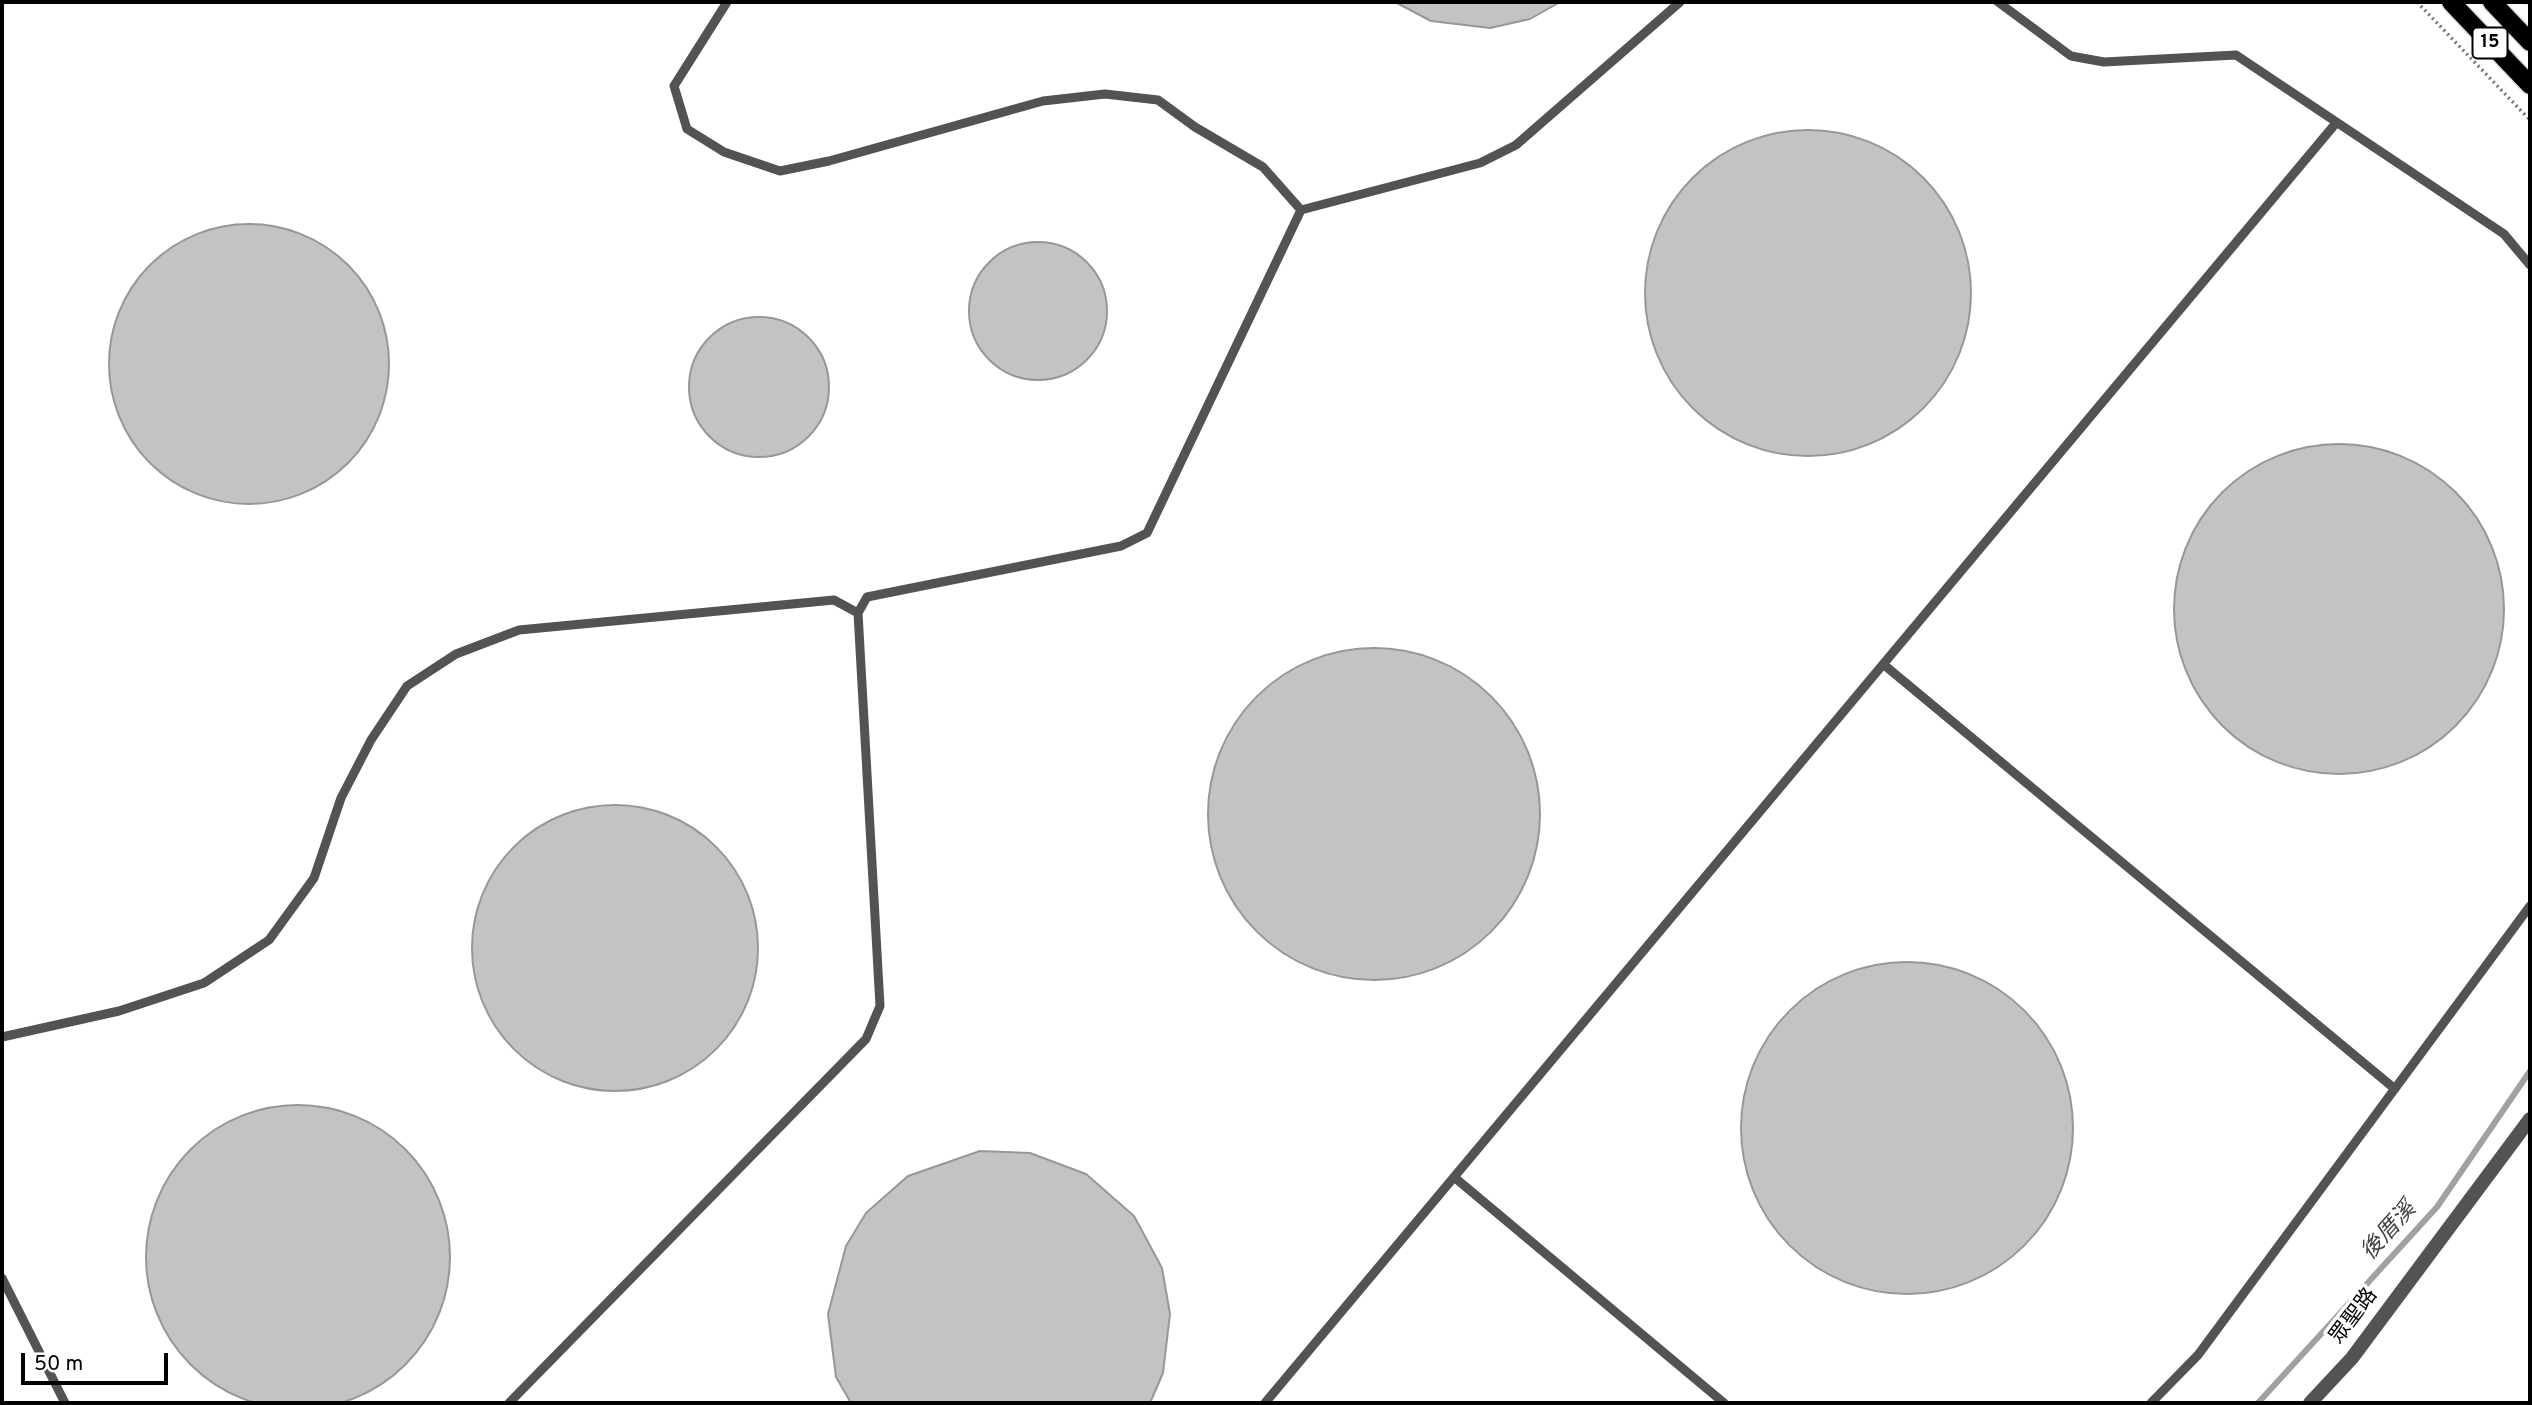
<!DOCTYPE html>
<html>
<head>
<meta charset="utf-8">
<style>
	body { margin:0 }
	#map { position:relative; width:2532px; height:1405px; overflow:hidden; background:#fff; font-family:Overpass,sans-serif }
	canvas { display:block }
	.frame { position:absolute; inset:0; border:4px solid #000; pointer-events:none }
	.scale { position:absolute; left:21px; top:1353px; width:147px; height:32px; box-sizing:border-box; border:4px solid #000; border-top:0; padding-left:9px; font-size:21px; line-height:24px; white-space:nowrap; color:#000; -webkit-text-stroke:5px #fff; paint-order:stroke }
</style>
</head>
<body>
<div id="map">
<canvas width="2532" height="1405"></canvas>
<div class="frame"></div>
<div class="scale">50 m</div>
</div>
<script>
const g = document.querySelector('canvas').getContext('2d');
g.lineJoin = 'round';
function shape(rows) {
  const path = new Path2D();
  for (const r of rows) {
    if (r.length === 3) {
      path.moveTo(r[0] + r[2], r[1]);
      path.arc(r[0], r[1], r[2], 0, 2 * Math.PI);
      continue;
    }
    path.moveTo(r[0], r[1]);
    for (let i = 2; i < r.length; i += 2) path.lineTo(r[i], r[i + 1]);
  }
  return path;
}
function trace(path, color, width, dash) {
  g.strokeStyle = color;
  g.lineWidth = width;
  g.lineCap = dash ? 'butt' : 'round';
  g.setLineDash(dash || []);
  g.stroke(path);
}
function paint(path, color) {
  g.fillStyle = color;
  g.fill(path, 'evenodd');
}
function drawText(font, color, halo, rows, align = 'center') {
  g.font = font + ' Overpass,"Noto Sans TC",sans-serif';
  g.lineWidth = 7;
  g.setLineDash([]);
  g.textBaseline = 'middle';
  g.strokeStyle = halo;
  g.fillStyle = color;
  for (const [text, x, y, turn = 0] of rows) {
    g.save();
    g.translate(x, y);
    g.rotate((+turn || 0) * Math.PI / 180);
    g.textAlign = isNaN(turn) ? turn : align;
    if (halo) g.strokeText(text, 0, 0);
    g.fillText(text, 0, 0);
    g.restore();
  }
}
const stream = shape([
	[2258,1403,2437,1207,2530,1071]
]);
const building = shape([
	[1395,2,1560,2,1530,19,1490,28,1431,21,1395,2],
	[1808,293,163],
	[249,364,140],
	[1038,311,69],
	[759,387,70],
	[2339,609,165],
	[1374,814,166],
	[615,948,143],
	[1907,1128,166],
	[298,1257,152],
	[980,1151,1030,1153,1086,1174,1134,1216,1162,1268,1170,1314,1163,1373,1150,1403,851,1403,836,1377,828,1314,846,1246,866,1213,908,1176,980,1151]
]);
const path = shape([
	[2417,2,2530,120],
	[2526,2,2530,6]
]);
const lane = shape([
	[727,2,674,86,687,129,724,152,780,171,829,161,1043,101,1105,94,1158,100,1195,127,1263,167,1301,210],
	[1998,2,2071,56,2104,62,2236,55,2504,234,2530,265],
	[1883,664,2395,1089],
	[2,1037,119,1011,204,983,269,940,314,878,341,798,371,740,407,686,456,654,519,630,834,600,858,613],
	[1454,1177,1724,1403],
	[2,1278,65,1403],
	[509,1403,866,1039,880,1006,858,613,867,597,1121,546,1147,533,1301,210,1480,163,1516,145,1680,2],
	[1265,1403,2336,123],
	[2151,1403,2198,1355,2530,906]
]);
const street = shape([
	[2310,1403,2352,1358,2530,1119]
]);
const primary = shape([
	[2451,2,2530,85],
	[2492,2,2530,42]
]);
const shields = [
	[2490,43,35]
];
const shieldNames = [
	["15",2490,43]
];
const streetNames = [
	["眾聖路",2355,1317,-53]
];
const waterNames = [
	["後厝溪",2390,1232,-48]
];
trace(stream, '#a1a1a1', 6);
paint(building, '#c3c3c3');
trace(building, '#979797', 2);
trace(primary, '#dbdbdb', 21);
trace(path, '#757575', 3.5, [2, 3.5]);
trace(lane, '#535353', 9);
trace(street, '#535353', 14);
trace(primary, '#000', 18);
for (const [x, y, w] of shields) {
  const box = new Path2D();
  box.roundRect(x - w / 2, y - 15.5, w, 31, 5);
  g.fillStyle = '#fff';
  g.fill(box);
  trace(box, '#000', 2);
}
drawText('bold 19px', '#000', null, shieldNames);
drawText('21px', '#000', '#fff', streetNames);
drawText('italic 23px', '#424242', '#fff', waterNames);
</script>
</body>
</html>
